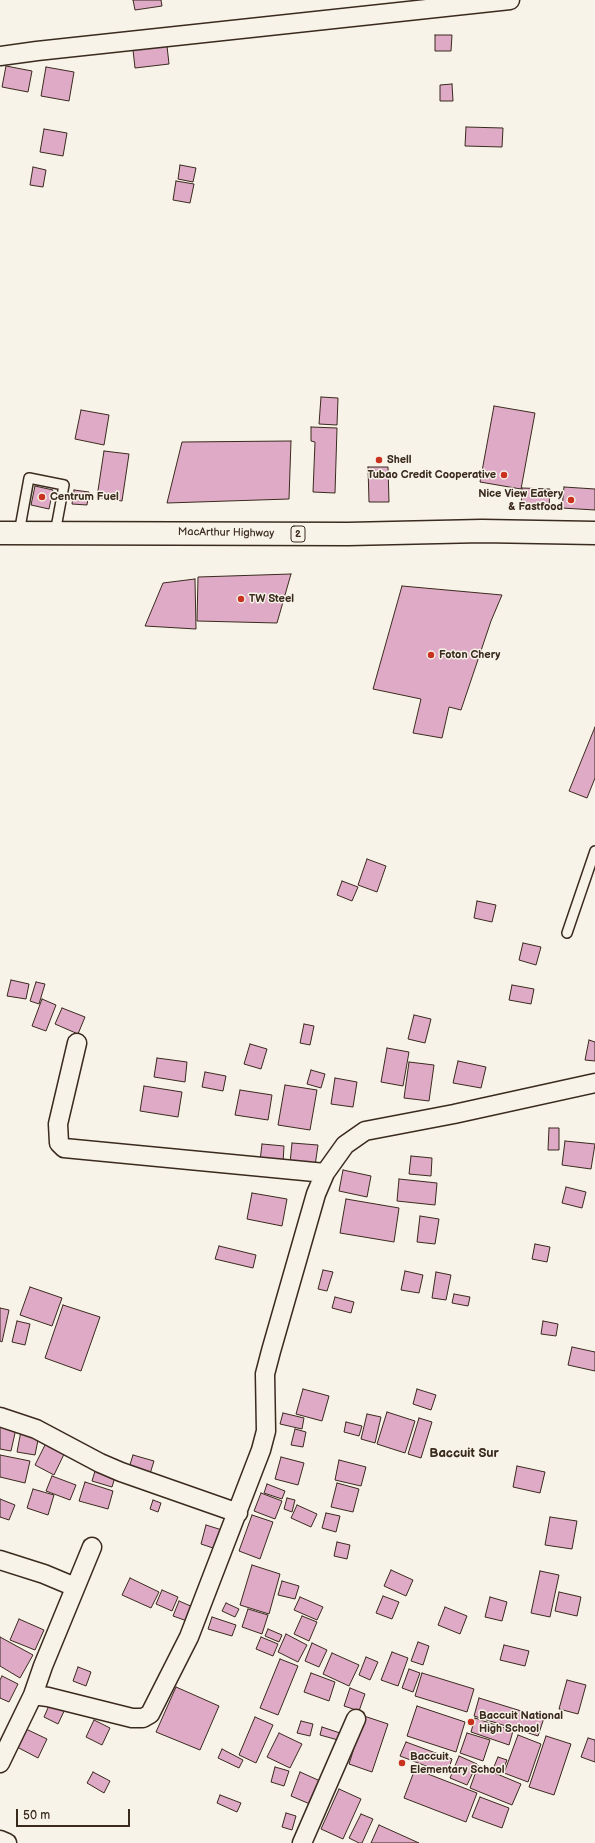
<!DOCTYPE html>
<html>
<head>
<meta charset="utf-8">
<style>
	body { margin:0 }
	#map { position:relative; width:595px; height:1843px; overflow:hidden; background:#f7f3e8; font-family:"Balsamiq Sans",sans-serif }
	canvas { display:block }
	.scale { position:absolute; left:16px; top:1809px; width:114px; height:18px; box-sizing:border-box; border:2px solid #3b2a1e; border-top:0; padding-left:5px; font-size:12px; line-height:14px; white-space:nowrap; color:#3b2a1e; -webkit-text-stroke:3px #f7f3e8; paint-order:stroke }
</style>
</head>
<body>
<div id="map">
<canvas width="595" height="1843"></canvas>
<div class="scale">50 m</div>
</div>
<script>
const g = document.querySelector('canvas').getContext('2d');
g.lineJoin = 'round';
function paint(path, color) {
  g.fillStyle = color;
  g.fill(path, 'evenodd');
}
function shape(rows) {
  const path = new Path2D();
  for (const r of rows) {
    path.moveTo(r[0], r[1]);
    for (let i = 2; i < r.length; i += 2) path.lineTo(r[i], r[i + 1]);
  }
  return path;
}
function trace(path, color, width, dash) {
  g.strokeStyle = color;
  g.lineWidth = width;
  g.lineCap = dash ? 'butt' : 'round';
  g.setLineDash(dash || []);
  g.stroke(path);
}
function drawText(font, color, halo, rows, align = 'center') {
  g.font = font + ' "Balsamiq Sans",sans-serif';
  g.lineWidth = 3;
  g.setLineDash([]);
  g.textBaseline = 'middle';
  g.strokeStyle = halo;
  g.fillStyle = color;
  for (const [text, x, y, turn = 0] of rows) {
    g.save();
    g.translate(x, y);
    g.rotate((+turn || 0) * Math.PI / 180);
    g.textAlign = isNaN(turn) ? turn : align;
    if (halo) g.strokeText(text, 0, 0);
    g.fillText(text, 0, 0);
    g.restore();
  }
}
const building = shape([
	[133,0,161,0,162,6,135,10,133,0],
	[435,35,452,35,451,51,435,51,435,35],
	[167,46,169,64,135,68,133,50,167,46],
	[6,66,32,71,28,92,2,87,6,66],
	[46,67,74,72,69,101,41,96,46,67],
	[452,84,453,101,440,101,440,85,452,84],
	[466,127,503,128,502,147,465,146,466,127],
	[44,129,67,133,63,156,40,152,44,129],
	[180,165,196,168,193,182,178,179,180,165],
	[33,167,46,170,43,187,30,185,33,167],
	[176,181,194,184,190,203,173,200,176,181],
	[321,397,338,398,337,425,319,424,321,397],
	[494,406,535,413,521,489,480,482,494,406],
	[81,410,109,415,104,445,75,439,81,410],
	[311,427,337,428,335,493,313,492,315,442,311,441,311,427],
	[291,441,289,499,167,503,182,442,291,441],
	[104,451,129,454,122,501,97,497,104,451],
	[368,467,388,467,389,502,369,502,368,467],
	[35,486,53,490,49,509,31,505,35,486],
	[564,487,595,489,595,510,562,508,564,487],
	[522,488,550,489,549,509,521,508,522,488],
	[74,490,89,492,87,505,72,504,74,490],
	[291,574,277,623,197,621,198,577,291,574],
	[195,579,196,629,145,626,163,583,195,579],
	[402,586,502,595,491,621,461,710,449,707,442,738,413,733,421,699,373,689,402,586],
	[595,727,595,778,587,798,569,791,595,727],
	[367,859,386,866,377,892,358,885,367,859],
	[342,881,358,887,352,901,337,895,342,881],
	[477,901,496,905,492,922,474,918,477,901],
	[523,943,541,947,536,965,519,960,523,943],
	[11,980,29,984,26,999,7,996,11,980],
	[36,982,45,984,39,1004,30,1001,36,982],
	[512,985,534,989,531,1004,509,1000,512,985],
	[42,999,56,1005,46,1031,32,1026,42,999],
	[62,1008,85,1017,78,1034,55,1024,62,1008],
	[414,1015,431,1019,425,1043,408,1039,414,1015],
	[304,1024,314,1026,310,1045,300,1043,304,1024],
	[589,1040,595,1042,595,1061,585,1060,589,1040],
	[250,1044,267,1049,261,1069,244,1064,250,1044],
	[387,1048,409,1052,403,1086,381,1082,387,1048],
	[157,1058,187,1062,185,1082,154,1077,157,1058],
	[458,1061,486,1067,481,1088,453,1083,458,1061],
	[409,1062,434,1065,429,1101,404,1098,409,1062],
	[311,1070,325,1074,321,1088,307,1084,311,1070],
	[205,1072,226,1076,223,1091,202,1087,205,1072],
	[335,1078,357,1082,353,1107,331,1104,335,1078],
	[285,1085,317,1090,310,1130,278,1125,285,1085],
	[144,1086,182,1092,178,1117,140,1111,144,1086],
	[240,1090,272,1095,268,1120,235,1115,240,1090],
	[549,1128,559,1128,559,1150,548,1150,549,1128],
	[565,1141,595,1144,591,1169,562,1165,565,1141],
	[292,1143,318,1145,315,1166,290,1163,292,1143],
	[262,1144,284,1146,283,1163,260,1161,262,1144],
	[411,1156,432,1158,431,1176,409,1174,411,1156],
	[343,1170,371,1176,367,1197,339,1191,343,1170],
	[399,1179,437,1183,435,1205,397,1201,399,1179],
	[566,1187,586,1192,582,1208,562,1203,566,1187],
	[252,1193,287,1199,282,1226,247,1219,252,1193],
	[346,1199,399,1208,394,1242,340,1233,346,1199],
	[420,1216,439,1219,435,1244,417,1242,420,1216],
	[535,1244,550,1247,547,1262,532,1259,535,1244],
	[219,1246,256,1255,253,1268,215,1259,219,1246],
	[323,1270,333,1272,327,1291,318,1289,323,1270],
	[405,1271,423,1275,419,1293,401,1290,405,1271],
	[436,1272,451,1275,446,1300,432,1298,436,1272],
	[30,1287,62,1298,52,1326,20,1315,30,1287],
	[454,1294,470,1297,468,1306,452,1303,454,1294],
	[335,1297,354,1302,351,1313,332,1308,335,1297],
	[63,1305,100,1317,81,1371,45,1358,63,1305],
	[0,1308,9,1310,2,1342,0,1341,0,1308],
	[17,1321,30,1324,25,1345,12,1342,17,1321],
	[543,1321,558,1324,556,1336,541,1334,543,1321],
	[572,1347,595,1352,595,1371,568,1365,572,1347],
	[303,1389,329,1396,322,1421,296,1414,303,1389],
	[417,1389,436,1395,431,1410,413,1404,417,1389],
	[387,1412,415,1421,405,1453,377,1444,387,1412],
	[283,1413,304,1418,302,1429,280,1424,283,1413],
	[367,1414,381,1417,375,1443,361,1439,367,1414],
	[419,1418,432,1422,421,1458,408,1454,419,1418],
	[0,1421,17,1424,11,1451,0,1449,0,1421],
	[346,1422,362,1426,359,1436,344,1432,346,1422],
	[295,1429,306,1432,303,1447,291,1445,295,1429],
	[21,1431,39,1435,35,1455,17,1452,21,1431],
	[48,1439,67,1448,54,1475,35,1465,48,1439],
	[0,1455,30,1461,25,1483,0,1477,0,1455],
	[133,1455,154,1461,149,1477,128,1471,133,1455],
	[281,1457,304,1463,298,1485,275,1479,281,1457],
	[339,1460,366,1467,361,1486,335,1480,339,1460],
	[517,1466,545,1472,540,1493,513,1487,517,1466],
	[96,1468,116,1474,112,1487,92,1481,96,1468],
	[52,1476,76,1485,70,1500,46,1491,52,1476],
	[85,1482,113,1491,108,1509,79,1501,85,1482],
	[337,1483,359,1489,353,1512,331,1507,337,1483],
	[267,1484,285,1491,282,1499,264,1493,267,1484],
	[33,1489,54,1495,48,1515,27,1508,33,1489],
	[261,1493,282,1501,275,1519,254,1511,261,1493],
	[287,1498,295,1500,292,1512,284,1509,287,1498],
	[0,1499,15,1505,9,1520,0,1517,0,1499],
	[153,1500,161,1503,158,1512,150,1509,153,1500],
	[297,1505,317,1514,311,1527,291,1518,297,1505],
	[326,1513,340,1516,336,1532,322,1528,326,1513],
	[252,1515,273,1522,260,1559,239,1551,252,1515],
	[550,1517,577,1521,572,1549,545,1545,550,1517],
	[206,1525,222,1530,216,1549,201,1544,206,1525],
	[337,1542,350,1545,347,1559,334,1556,337,1542],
	[252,1565,280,1574,269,1614,240,1605,252,1565],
	[391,1570,413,1580,406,1596,384,1586,391,1570],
	[540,1571,559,1575,550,1617,531,1613,540,1571],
	[130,1578,159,1592,151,1608,122,1595,130,1578],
	[282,1581,299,1586,295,1599,278,1595,282,1581],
	[162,1590,178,1597,172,1611,156,1604,162,1590],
	[559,1592,581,1597,577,1616,555,1611,559,1592],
	[383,1596,399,1602,392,1619,376,1613,383,1596],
	[300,1597,323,1607,317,1620,294,1610,300,1597],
	[490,1597,507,1602,502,1621,485,1617,490,1597],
	[179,1601,193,1607,187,1621,173,1616,179,1601],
	[226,1603,239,1609,235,1617,222,1611,226,1603],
	[445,1607,467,1616,460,1634,438,1625,445,1607],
	[248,1609,268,1615,262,1634,242,1627,248,1609],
	[302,1616,317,1622,309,1641,294,1634,302,1616],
	[212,1617,236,1625,232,1636,208,1629,212,1617],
	[19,1619,44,1630,35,1650,10,1640,19,1619],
	[268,1629,282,1635,279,1642,265,1636,268,1629],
	[286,1634,307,1645,298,1662,278,1652,286,1634],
	[0,1637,33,1655,20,1678,0,1666,0,1637],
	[261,1637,278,1644,273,1656,256,1649,261,1637],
	[418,1642,429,1646,423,1665,411,1661,418,1642],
	[312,1643,327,1650,319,1667,305,1661,312,1643],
	[504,1645,529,1651,525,1666,500,1660,504,1645],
	[392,1652,408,1658,398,1686,381,1680,392,1652],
	[332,1653,359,1665,349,1686,323,1674,332,1653],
	[366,1657,378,1662,370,1680,359,1675,366,1657],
	[280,1659,298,1666,278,1715,260,1708,280,1659],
	[78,1667,91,1672,86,1686,73,1681,78,1667],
	[409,1669,420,1673,413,1692,402,1688,409,1669],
	[311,1673,335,1682,329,1701,304,1692,311,1673],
	[422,1673,474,1689,467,1712,415,1696,422,1673],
	[2,1676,18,1684,9,1702,0,1698,0,1680,2,1676],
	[567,1680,586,1685,578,1714,559,1709,567,1680],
	[176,1687,219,1706,200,1750,156,1732,176,1687],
	[350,1688,365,1694,359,1711,344,1706,350,1688],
	[479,1698,544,1718,538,1736,474,1716,479,1698],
	[51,1701,66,1707,58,1724,44,1717,51,1701],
	[417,1706,465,1722,456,1752,407,1736,417,1706],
	[364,1716,388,1724,372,1772,349,1764,364,1716],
	[255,1717,273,1725,256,1763,239,1755,255,1717],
	[475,1718,513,1731,509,1745,471,1732,475,1718],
	[94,1720,110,1728,102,1745,86,1737,94,1720],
	[301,1721,313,1724,310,1736,297,1733,301,1721],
	[322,1727,340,1733,338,1740,320,1735,322,1727],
	[26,1729,47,1739,38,1758,17,1747,26,1729],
	[279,1733,302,1744,290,1768,267,1757,279,1733],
	[467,1733,490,1740,483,1761,460,1753,467,1733],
	[518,1735,541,1744,528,1782,504,1773,518,1735],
	[546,1736,571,1744,554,1795,529,1787,546,1736],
	[588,1738,595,1740,595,1762,581,1757,588,1738],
	[406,1742,452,1759,447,1774,400,1756,406,1742],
	[222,1749,243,1760,239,1768,218,1758,222,1749],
	[459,1756,477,1764,467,1785,450,1778,459,1756],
	[498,1757,507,1760,502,1773,493,1769,498,1757],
	[478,1766,521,1784,512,1805,470,1788,478,1766],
	[275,1767,289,1771,284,1786,271,1782,275,1767],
	[415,1769,477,1793,466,1822,404,1798,415,1769],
	[93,1772,110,1781,104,1793,87,1783,93,1772],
	[300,1772,327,1784,317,1807,291,1796,300,1772],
	[339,1789,361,1799,343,1839,321,1829,339,1789],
	[220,1795,241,1803,237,1812,217,1803,220,1795],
	[480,1797,509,1808,502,1828,472,1817,480,1797],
	[286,1813,296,1816,292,1830,282,1827,286,1813],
	[361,1814,373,1819,362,1843,359,1843,349,1838,361,1814],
	[379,1825,419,1843,371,1843,379,1825]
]);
const service = shape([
	[19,533,29,478,64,485,55,533],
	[567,933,595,851]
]);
const minor = shape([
	[0,56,37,51,510,0],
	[77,1043,58,1124,59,1143,64,1148,325,1173],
	[0,1417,36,1429,100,1463,121,1472,238,1513],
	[0,1560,44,1574,75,1587],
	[33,1695,48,1697,132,1718,143,1718,150,1714,189,1637,261,1450,266,1431,265,1374,271,1351,316,1194,325,1173,345,1145,365,1131,454,1114,595,1083],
	[0,1763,33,1695,43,1666,92,1547],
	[0,1840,7,1843],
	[302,1843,356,1719]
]);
const trunk = shape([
	[0,533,348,534,482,531,595,533]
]);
const markers = [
	[379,460,4,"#c8321e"],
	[504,475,4,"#c8321e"],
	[42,497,4,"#c8321e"],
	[571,500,4,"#c8321e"],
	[241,599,4,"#c8321e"],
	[431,655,4,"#c8321e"],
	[471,1722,4,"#c8321e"],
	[402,1763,4,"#c8321e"]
];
const shields = [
	[298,534,14]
];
const shieldNames = [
	["2",298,534]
];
const poiNames = [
	["Shell",387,460],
	["Tubao Credit Cooperative",496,475,"right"],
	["Nice View Eatery",563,494,"right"],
	["& Fastfood",563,507,"right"],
	["Centrum Fuel",50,497],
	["TW Steel",249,599],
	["Foton Chery",439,655],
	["Baccuit National",479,1716],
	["High School",479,1729],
	["Baccuit",410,1757],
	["Elementary School",410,1770]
];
const streetNames = [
	["MacArthur Highway",226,533,1]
];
const quarterNames = [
	["Baccuit Sur",464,1454]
];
paint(building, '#deaac5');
trace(building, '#3b2a1e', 1);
trace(service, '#3b2a1e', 12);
trace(minor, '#3b2a1e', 21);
trace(trunk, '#3b2a1e', 25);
trace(service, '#f7f3e8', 9);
trace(minor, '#f7f3e8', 18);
trace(trunk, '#f7f3e8', 22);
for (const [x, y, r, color] of markers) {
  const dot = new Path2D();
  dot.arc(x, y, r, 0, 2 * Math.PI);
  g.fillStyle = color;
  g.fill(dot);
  trace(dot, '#f7f3e8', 1.5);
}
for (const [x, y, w] of shields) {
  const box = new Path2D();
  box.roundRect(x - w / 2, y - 8, w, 16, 3);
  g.fillStyle = '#f7f3e8';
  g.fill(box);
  trace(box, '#3b2a1e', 1);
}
drawText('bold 10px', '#3b2a1e', null, shieldNames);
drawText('bold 11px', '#3b2a1e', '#f7f3e8', poiNames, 'left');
drawText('11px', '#3b2a1e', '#f7f3e8', streetNames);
drawText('bold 13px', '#3b2a1e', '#f7f3e8', quarterNames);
</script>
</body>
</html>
